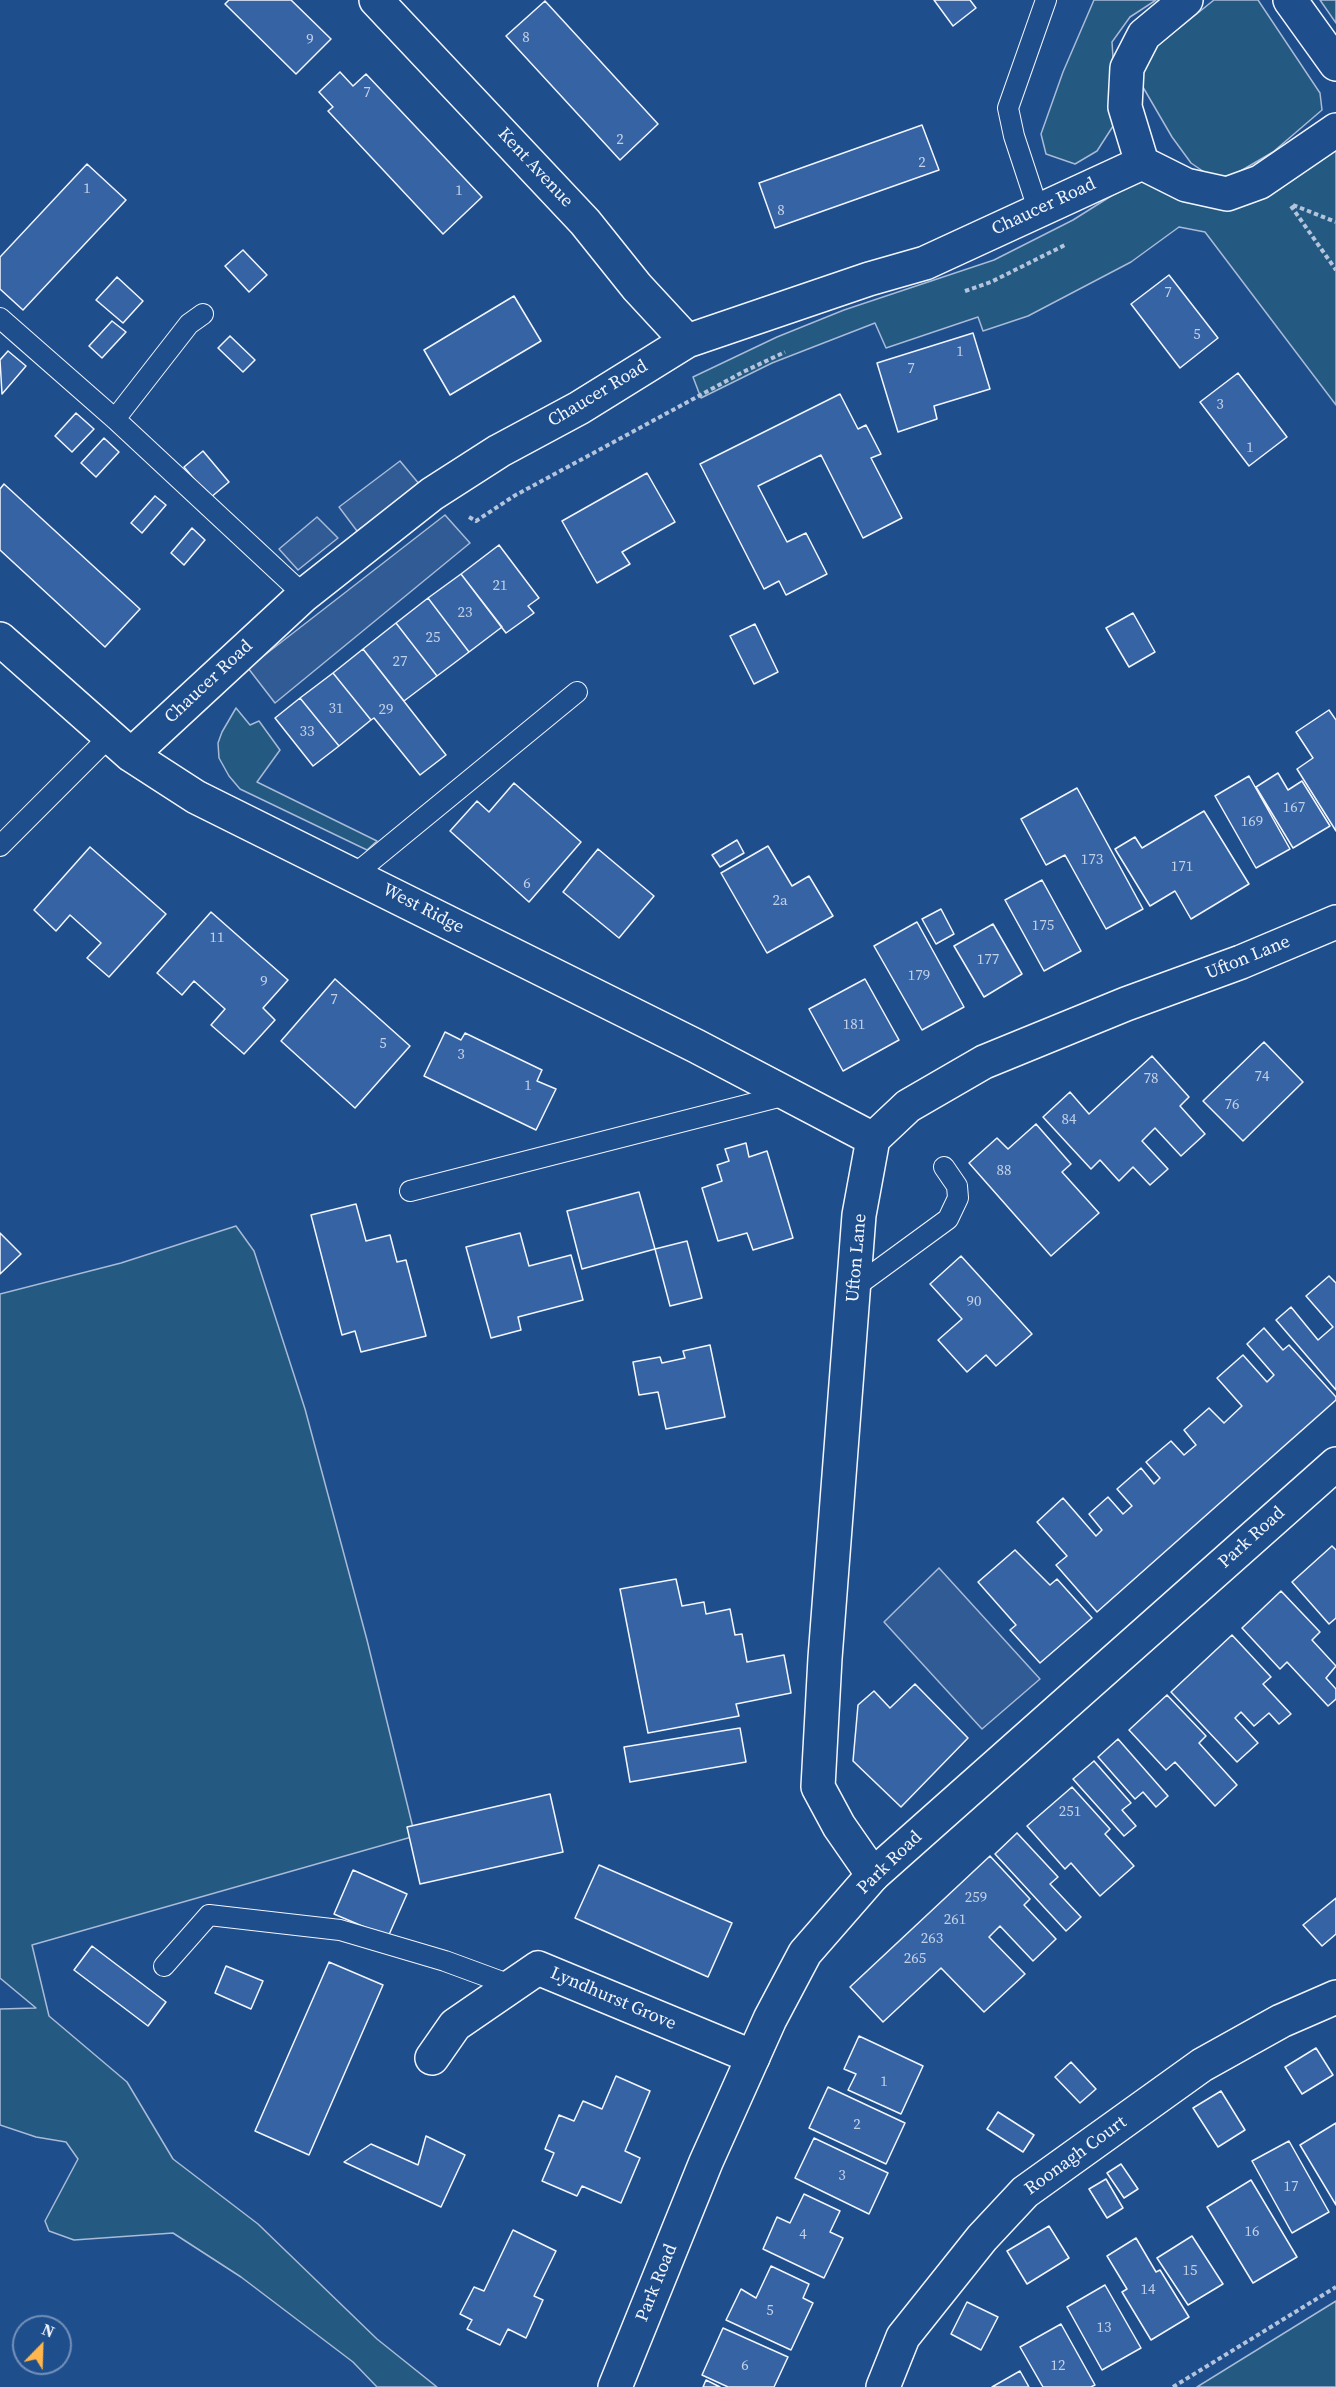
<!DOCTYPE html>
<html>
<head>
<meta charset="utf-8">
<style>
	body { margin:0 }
	#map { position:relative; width:1336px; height:2387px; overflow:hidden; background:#1f4e8c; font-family:"Source Serif 4",serif }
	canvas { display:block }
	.north { position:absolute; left:12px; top:2315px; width:60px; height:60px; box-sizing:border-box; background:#1f4e8c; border:2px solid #7391ba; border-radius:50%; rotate:23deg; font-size:16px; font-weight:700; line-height:24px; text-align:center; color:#f2f6ff }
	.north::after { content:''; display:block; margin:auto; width:21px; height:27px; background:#ffb74d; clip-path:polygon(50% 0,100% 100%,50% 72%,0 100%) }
</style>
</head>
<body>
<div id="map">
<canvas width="1336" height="2387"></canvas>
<div class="north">N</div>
</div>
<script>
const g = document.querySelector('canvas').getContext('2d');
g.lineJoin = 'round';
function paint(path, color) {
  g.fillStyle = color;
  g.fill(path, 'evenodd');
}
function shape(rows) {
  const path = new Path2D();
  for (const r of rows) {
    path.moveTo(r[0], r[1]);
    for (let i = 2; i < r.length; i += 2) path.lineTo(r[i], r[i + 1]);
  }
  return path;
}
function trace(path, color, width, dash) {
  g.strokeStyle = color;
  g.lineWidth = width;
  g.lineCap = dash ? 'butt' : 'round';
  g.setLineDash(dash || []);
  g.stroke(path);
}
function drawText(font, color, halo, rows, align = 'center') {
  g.font = font + ' "Source Serif 4",serif';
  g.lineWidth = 4.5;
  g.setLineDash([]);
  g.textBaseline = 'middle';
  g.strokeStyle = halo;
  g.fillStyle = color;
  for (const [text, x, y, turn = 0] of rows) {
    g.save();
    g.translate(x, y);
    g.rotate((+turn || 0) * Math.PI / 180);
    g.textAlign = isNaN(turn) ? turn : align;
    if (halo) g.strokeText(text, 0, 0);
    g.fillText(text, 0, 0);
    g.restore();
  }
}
const green = shape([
	[1094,0,1156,0,1130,17,1112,42,1117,120,1097,151,1075,164,1046,154,1041,134,1063,72,1094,0],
	[1214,0,1258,0,1320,93,1322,110,1273,152,1232,176,1222,178,1210,176,1191,163,1172,137,1140,82,1143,64,1153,49,1214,0],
	[1320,0,1336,0,1336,23,1320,0],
	[1336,150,1336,405,1205,232,1179,227,1131,262,1028,316,983,331,978,317,886,348,875,323,772,363,701,398,693,377,777,337,844,310,994,260,1073,220,1127,186,1144,181,1184,187,1336,150],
	[236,708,250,725,259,721,280,750,257,782,377,841,367,850,240,789,229,776,219,758,218,743,222,732,236,708],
	[236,1226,254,1251,305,1409,367,1640,415,1836,32,1945,49,2016,127,2082,173,2159,258,2224,377,2339,437,2387,377,2387,353,2362,241,2277,173,2233,74,2240,49,2231,45,2221,78,2159,66,2142,36,2137,0,2125,0,2009,36,2008,0,1978,0,1294,121,1263,236,1226],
	[1336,2301,1336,2387,1197,2387,1336,2301]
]);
const parking = shape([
	[400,461,420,485,357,531,339,507,400,461],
	[445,515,470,543,275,703,248,668,445,515],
	[317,517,338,538,298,570,279,549,317,517],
	[939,1568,1040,1679,982,1729,884,1622,939,1568]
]);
const building = shape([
	[229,0,291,0,331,39,296,74,225,4,229,0],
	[934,0,970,0,976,8,953,26,934,0],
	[545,1,658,124,620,160,506,36,545,1],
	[340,72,353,86,366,74,482,197,443,234,328,111,333,107,319,92,340,72],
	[922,125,939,170,775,228,759,183,922,125],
	[87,164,126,200,23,310,0,289,0,257,87,164],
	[243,250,267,275,249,292,225,266,243,250],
	[1169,275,1218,338,1180,368,1131,304,1169,275],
	[117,277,143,301,123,323,96,300,117,277],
	[514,296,541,341,450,395,424,350,514,296],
	[112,321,126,332,102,358,89,346,112,321],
	[973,333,990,389,934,406,937,419,898,432,877,363,973,333],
	[230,336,255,360,243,372,218,348,230,336],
	[8,351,26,366,2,394,0,360,8,351],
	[1238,373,1287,437,1249,466,1200,402,1238,373],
	[840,394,858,429,866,425,881,454,871,458,902,518,863,538,821,455,758,486,787,542,806,533,827,574,786,595,779,581,764,589,700,464,840,394],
	[76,413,94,429,72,452,55,436,76,413],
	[104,438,119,452,96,477,81,463,104,438],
	[203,451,229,482,210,498,184,467,203,451],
	[647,473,675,522,622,552,630,564,597,583,562,521,647,473],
	[4,484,140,609,105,647,0,550,0,489,4,484],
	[155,496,166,505,142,533,131,523,155,496],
	[192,528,205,540,184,565,171,553,192,528],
	[499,545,539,598,528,606,534,613,506,633,461,574,499,545],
	[461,574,502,627,469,652,428,598,461,574],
	[428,598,469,652,437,676,396,623,428,598],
	[1133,613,1155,652,1129,667,1106,628,1133,613],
	[396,623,437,676,404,701,363,649,396,623],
	[755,624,778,672,754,684,730,636,755,624],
	[363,649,446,755,420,775,374,718,371,720,333,673,363,649],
	[333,673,371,720,339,746,300,698,333,673],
	[300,698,339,746,313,766,275,718,300,698],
	[1329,710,1336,720,1336,831,1297,769,1313,758,1296,732,1329,710],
	[1278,773,1288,790,1302,781,1330,826,1293,848,1256,787,1278,773],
	[1249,776,1290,849,1256,868,1215,796,1249,776],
	[514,783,581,842,529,902,450,831,477,801,489,812,514,783],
	[1077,788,1143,909,1106,929,1065,855,1046,865,1021,819,1077,788],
	[1204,811,1249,884,1191,919,1175,891,1150,906,1115,849,1135,837,1142,848,1204,811],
	[737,840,744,853,720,867,712,855,737,840],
	[768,846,792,886,809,876,833,916,767,953,721,873,768,846],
	[90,847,166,914,109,977,87,958,101,943,70,915,56,931,34,910,90,847],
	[598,849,654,896,619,938,563,892,598,849],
	[1042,880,1081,951,1044,971,1005,900,1042,880],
	[941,909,954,934,936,944,922,919,941,909],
	[211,912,288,980,263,1008,275,1020,244,1054,211,1025,225,1009,194,981,182,995,157,973,211,912],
	[917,922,964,1007,922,1030,874,946,917,922],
	[993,924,1022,974,984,997,954,946,993,924],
	[335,979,410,1046,355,1108,281,1041,335,979],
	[865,979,899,1040,843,1071,809,1009,865,979],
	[445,1032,461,1040,465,1033,542,1070,537,1081,556,1089,536,1130,424,1076,445,1032],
	[1264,1042,1303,1082,1243,1141,1203,1101,1264,1042],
	[1152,1056,1189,1097,1180,1106,1205,1134,1181,1156,1155,1128,1142,1141,1168,1169,1150,1185,1133,1167,1119,1181,1100,1160,1091,1169,1043,1117,1070,1092,1089,1114,1152,1056],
	[1036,1124,1071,1164,1062,1172,1099,1213,1051,1256,969,1163,997,1138,1008,1149,1036,1124],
	[746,1143,749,1157,767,1151,793,1238,753,1250,747,1233,718,1241,702,1188,722,1181,717,1165,729,1161,725,1149,746,1143],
	[639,1192,655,1249,582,1269,567,1211,639,1192],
	[356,1204,366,1241,390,1235,397,1262,406,1260,426,1336,361,1352,355,1331,342,1335,311,1215,356,1204],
	[0,1233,21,1254,0,1274,0,1233],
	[520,1233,529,1266,571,1255,583,1300,518,1317,521,1330,491,1338,466,1247,520,1233],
	[687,1241,702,1298,670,1306,655,1249,687,1241],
	[961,1256,1032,1334,996,1366,986,1355,967,1372,938,1340,962,1319,930,1284,961,1256],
	[1329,1276,1336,1283,1336,1390,1276,1320,1291,1307,1318,1340,1333,1327,1306,1296,1329,1276],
	[1264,1328,1283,1350,1289,1345,1336,1397,1336,1400,1097,1612,1056,1565,1067,1556,1037,1522,1063,1498,1096,1536,1102,1530,1089,1514,1108,1497,1123,1514,1132,1506,1117,1489,1141,1468,1154,1484,1160,1478,1146,1462,1171,1441,1184,1455,1196,1445,1184,1430,1209,1408,1224,1423,1242,1406,1217,1378,1243,1355,1267,1382,1274,1375,1247,1344,1264,1328],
	[710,1345,725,1417,666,1429,658,1392,639,1395,633,1362,660,1357,662,1363,685,1358,683,1351,710,1345],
	[1332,1546,1336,1550,1336,1618,1329,1624,1292,1582,1332,1546],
	[1015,1550,1050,1585,1057,1579,1092,1618,1040,1663,1010,1630,1016,1625,978,1582,1015,1550],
	[676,1579,682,1606,704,1602,706,1614,730,1609,735,1635,742,1634,747,1662,784,1655,791,1693,736,1704,739,1716,648,1733,620,1589,676,1579],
	[1281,1591,1320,1632,1312,1640,1336,1666,1326,1678,1336,1689,1336,1699,1328,1706,1287,1662,1280,1669,1242,1628,1281,1591],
	[1232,1635,1271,1677,1263,1684,1291,1714,1279,1724,1269,1713,1254,1726,1241,1712,1235,1718,1258,1743,1237,1762,1171,1692,1232,1635],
	[915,1684,968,1738,901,1807,853,1761,858,1705,874,1691,890,1708,915,1684],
	[1167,1695,1206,1736,1199,1743,1237,1785,1215,1806,1175,1762,1166,1770,1129,1730,1167,1695],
	[740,1728,746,1762,630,1782,624,1747,740,1728],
	[1118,1739,1168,1796,1156,1807,1143,1792,1135,1799,1098,1757,1118,1739],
	[1094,1761,1131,1803,1122,1810,1136,1826,1124,1836,1073,1779,1094,1761],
	[1072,1787,1110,1829,1105,1834,1134,1866,1100,1896,1071,1863,1065,1869,1027,1826,1072,1787],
	[550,1794,563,1852,420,1884,407,1827,550,1794],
	[1017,1833,1058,1877,1050,1884,1081,1917,1066,1931,995,1854,1017,1833],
	[990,1856,1030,1899,1024,1905,1056,1939,1033,1961,1000,1926,989,1937,1025,1974,984,2012,941,1968,883,2022,850,1987,990,1856],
	[599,1865,732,1923,708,1977,575,1918,599,1865],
	[353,1870,407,1894,388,1937,334,1914,353,1870],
	[1336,1898,1336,1934,1322,1946,1303,1925,1336,1898],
	[92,1946,166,2002,148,2026,74,1970,92,1946],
	[329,1962,383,1985,309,2155,255,2131,329,1962],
	[226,1966,263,1981,251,2009,215,1993,226,1966],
	[859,2036,923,2066,901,2114,848,2090,856,2074,844,2069,859,2036],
	[1316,2048,1333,2075,1302,2094,1285,2067,1316,2048],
	[1071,2062,1096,2089,1080,2103,1055,2077,1071,2062],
	[616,2076,650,2091,625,2151,640,2158,621,2203,582,2186,577,2196,542,2181,554,2153,545,2149,559,2115,574,2121,583,2101,602,2109,616,2076],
	[828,2087,905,2123,886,2164,809,2128,828,2087],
	[1221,2091,1245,2130,1218,2147,1193,2108,1221,2091],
	[998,2112,1034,2135,1023,2152,987,2129,998,2112],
	[1336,2123,1336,2205,1300,2145,1336,2123],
	[426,2136,465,2155,441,2207,344,2162,371,2144,418,2165,426,2136],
	[814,2138,888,2173,869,2214,795,2178,814,2138],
	[1289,2141,1329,2212,1292,2233,1252,2161,1289,2141],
	[1121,2164,1138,2189,1124,2198,1107,2173,1121,2164],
	[1106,2179,1123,2208,1107,2218,1089,2189,1106,2179],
	[1251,2180,1297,2257,1253,2283,1207,2207,1251,2180],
	[804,2194,840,2211,830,2232,843,2238,824,2278,763,2249,777,2217,790,2223,804,2194],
	[1049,2226,1069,2258,1027,2284,1007,2251,1049,2226],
	[513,2230,556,2251,534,2296,543,2300,526,2338,508,2329,500,2345,467,2329,472,2320,460,2314,474,2287,484,2291,513,2230],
	[1192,2236,1223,2284,1188,2305,1157,2258,1192,2236],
	[1136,2238,1156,2272,1160,2270,1189,2317,1151,2340,1122,2292,1127,2289,1107,2256,1136,2238],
	[771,2266,809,2284,803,2298,813,2303,791,2350,726,2320,741,2289,756,2298,771,2266],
	[1105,2285,1141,2348,1102,2370,1067,2307,1105,2285],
	[967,2302,998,2317,981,2350,951,2334,967,2302],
	[1061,2324,1095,2385,1091,2387,1043,2387,1020,2347,1061,2324],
	[723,2328,788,2357,774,2387,728,2387,702,2375,723,2328],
	[1020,2371,1029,2387,992,2387,1020,2371],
	[706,2380,720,2387,703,2387,706,2380]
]);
const path = shape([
	[1293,205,1336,222],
	[1291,206,1336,270],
	[965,291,991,282,1067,244],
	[469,517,476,521,514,496,743,372,785,352],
	[1173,2387,1336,2287]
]);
const service = shape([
	[1038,209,1014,136,1008,108,1046,0],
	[0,318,115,419,304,595],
	[115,419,189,324,203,314],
	[0,846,109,737],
	[354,875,577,692],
	[410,1191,786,1095],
	[855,1287,948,1219,958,1198,957,1186,944,1167],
	[164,1966,209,1915,340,1930,445,1961,513,1986]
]);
const minor = shape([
	[376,0,585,222,637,287,687,341],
	[1186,0,1144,35,1127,68,1125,107,1142,163,1186,185,1227,194,1260,182,1336,130],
	[1290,0,1336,64],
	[0,639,131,755,196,797,696,1046,873,1139],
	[131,755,304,595,432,494,499,451,579,408,687,341,869,279,925,263,1142,163],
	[873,1875,839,1826,818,1787,825,1658,859,1215,873,1139,908,1106,984,1062,1126,1004,1241,962,1336,922],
	[432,2058,455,2025,538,1968,753,2057],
	[883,2387,903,2337,982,2238,1025,2192,1202,2065,1281,2021,1336,1997]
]);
const tertiary = shape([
	[615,2387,706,2162,770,2019,805,1953,873,1875,1336,1464]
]);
const numberNames = [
	["8",526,38],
	["9",310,40],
	["7",367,93],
	["2",620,140],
	["2",922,163],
	["1",87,189],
	["1",459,191],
	["8",781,211],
	["7",1168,293],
	["5",1197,335],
	["1",960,352],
	["7",911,369],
	["3",1220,405],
	["1",1250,448],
	["21",500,586],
	["23",465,613],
	["25",433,638],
	["27",400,662],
	["31",336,709],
	["29",386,710],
	["33",307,732],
	["167",1294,808],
	["169",1252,822],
	["173",1092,860],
	["171",1182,867],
	["6",527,884],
	["2a",780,901],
	["175",1043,926],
	["11",217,938],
	["177",988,960],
	["179",919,976],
	["9",264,982],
	["7",334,1000],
	["181",854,1025],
	["5",383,1044],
	["3",461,1055],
	["74",1262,1077],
	["78",1151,1079],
	["1",528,1086],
	["76",1232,1105],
	["84",1069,1120],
	["88",1004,1171],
	["90",974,1302],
	["251",1070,1812],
	["259",976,1898],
	["261",955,1920],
	["263",932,1939],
	["265",915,1959],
	["1",884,2082],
	["2",857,2125],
	["3",842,2176],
	["17",1291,2187],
	["16",1252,2232],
	["4",803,2235],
	["15",1190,2271],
	["14",1148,2290],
	["5",770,2311],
	["13",1104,2328],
	["6",745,2366],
	["12",1058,2366]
];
const streetNames = [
	["Kent Avenue",535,168,47],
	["Chaucer Road",1044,207,-25],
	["Chaucer Road",598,394,-31],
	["Chaucer Road",209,682,-43],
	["West Ridge",423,909,27],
	["Ufton Lane",1248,958,-22],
	["Ufton Lane",857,1258,-85],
	["Park Road",1252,1538,-42],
	["Park Road",890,1863,-44],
	["Lyndhurst Grove",613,1999,23],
	["Roonagh Court",1076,2156,-36],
	["Park Road",657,2283,-68]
];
paint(green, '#245a82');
trace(green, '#a8bbd7', 1.5);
paint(parking, '#305b95');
trace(parking, '#a8bbd7', 1.5);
paint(building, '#3563a3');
trace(building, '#f2f6ff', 1.5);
trace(service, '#f2f6ff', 22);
trace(minor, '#f2f6ff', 36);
trace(tertiary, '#f2f6ff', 36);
trace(path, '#b3c4dc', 4, [4.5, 3]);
trace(service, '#1f4e8c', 20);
trace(minor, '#1f4e8c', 33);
trace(tertiary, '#1f4e8c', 33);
drawText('15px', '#c3d1e8', null, numberNames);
drawText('18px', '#f2f6ff', '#1f4e8c', streetNames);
</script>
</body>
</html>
